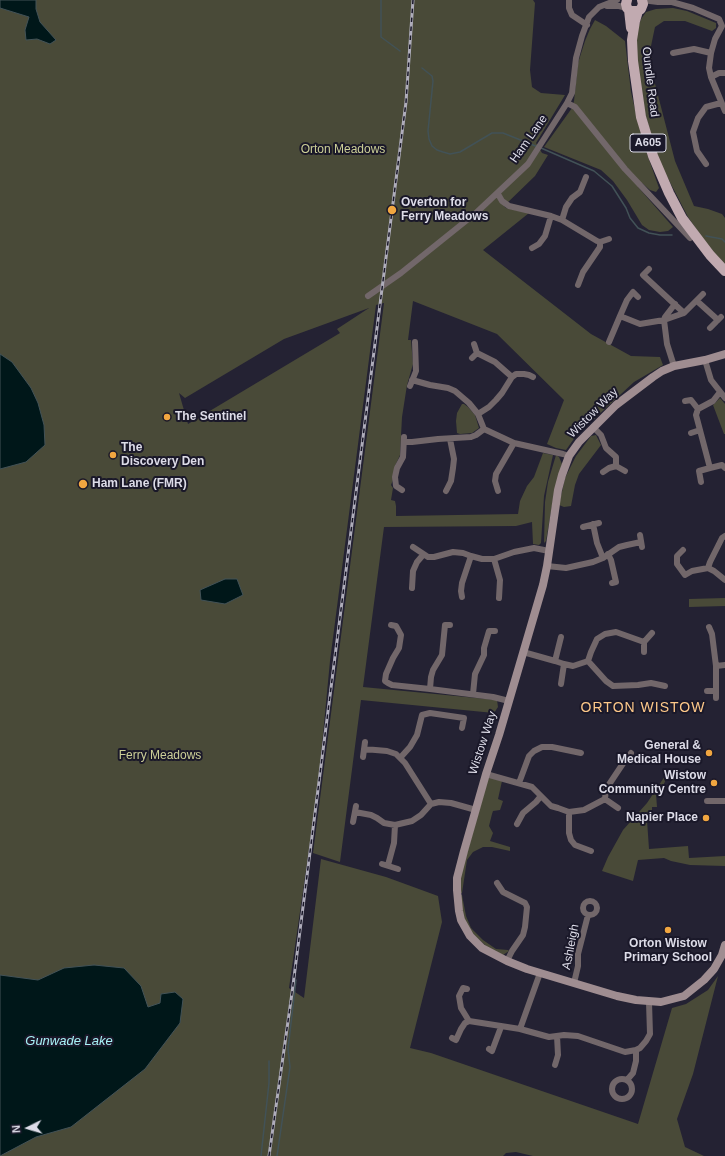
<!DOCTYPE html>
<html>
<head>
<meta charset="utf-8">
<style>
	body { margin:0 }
	#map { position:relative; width:725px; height:1156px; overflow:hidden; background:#242233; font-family:Arial,sans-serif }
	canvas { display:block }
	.north { position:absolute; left:8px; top:1108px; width:40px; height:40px; -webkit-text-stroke:3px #1a1829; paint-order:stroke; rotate:265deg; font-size:11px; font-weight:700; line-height:16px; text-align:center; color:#dddce8 }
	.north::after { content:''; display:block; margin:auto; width:14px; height:18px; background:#dddce8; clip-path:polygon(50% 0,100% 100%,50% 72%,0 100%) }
</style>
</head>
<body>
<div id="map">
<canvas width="725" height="1156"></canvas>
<div class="north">N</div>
</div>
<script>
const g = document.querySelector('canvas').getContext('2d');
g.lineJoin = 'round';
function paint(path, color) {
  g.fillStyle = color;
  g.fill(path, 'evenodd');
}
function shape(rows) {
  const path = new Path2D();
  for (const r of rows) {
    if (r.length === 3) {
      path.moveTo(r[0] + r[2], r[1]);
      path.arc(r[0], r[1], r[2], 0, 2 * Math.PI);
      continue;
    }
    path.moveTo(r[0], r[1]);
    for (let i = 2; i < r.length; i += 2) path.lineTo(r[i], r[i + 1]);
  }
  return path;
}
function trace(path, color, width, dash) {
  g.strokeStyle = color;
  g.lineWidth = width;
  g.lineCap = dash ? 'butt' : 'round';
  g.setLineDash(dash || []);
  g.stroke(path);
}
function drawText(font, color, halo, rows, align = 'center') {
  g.font = font + ' Arial,sans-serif';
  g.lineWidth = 4;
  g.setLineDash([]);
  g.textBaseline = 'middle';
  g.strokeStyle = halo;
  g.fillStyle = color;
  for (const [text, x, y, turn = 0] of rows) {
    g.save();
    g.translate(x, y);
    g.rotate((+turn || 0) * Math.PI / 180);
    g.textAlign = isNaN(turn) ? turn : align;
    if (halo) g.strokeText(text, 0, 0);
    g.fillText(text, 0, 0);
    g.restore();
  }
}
const green = shape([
	[0,0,533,0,535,3,530,70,532,87,541,93,565,95,536,143,542,153,548,155,535,176,504,206,506,208,529,213,483,250,591,334,631,356,660,357,663,365,634,382,594,419,589,415,592,419,578,433,566,450,556,448,547,444,564,400,497,334,413,301,408,340,411,340,413,364,407,385,402,417,400,455,395,466,393,480,391,485,393,488,391,500,395,501,396,506,396,516,518,514,520,501,527,486,534,477,543,453,553,455,544,496,541,543,539,545,533,544,532,522,516,526,384,527,363,687,497,700,498,707,494,713,361,700,340,862,313,853,384,303,376,305,330,661,318,787,289,988,304,998,321,859,386,877,438,896,442,922,410,1048,431,1053,638,1124,672,1008,686,1004,708,990,718,976,693,1074,677,1119,685,1147,704,1156,533,1156,516,1152,506,1153,503,1156,0,1156],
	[369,308,337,329,340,333,188,424,179,393,185,398,284,339],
	[673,8,687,11,716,23,716,28,712,31,685,21,664,21,655,27,651,46,653,76,675,161,694,206,708,209,722,214,725,218,725,265,708,246,688,217,659,161,645,114,636,59,637,31,641,19,646,12,656,9],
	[595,20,606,26,625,41,631,92,637,118,645,148,659,188,656,192,650,190,642,183,638,187,673,227,668,231,660,232,649,230,642,225,627,200,613,181,601,170,544,147,572,108,574,101,578,63,585,41,590,29],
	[720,398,725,404,725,434,724,434,713,405],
	[462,404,464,404,468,407,475,415,479,428,472,433,460,434,457,433,456,421,457,413],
	[596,435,601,445,579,474,575,485,571,506,564,507,559,505,565,478,576,456,591,436],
	[556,455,559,457,562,464,554,494,546,541,544,543,545,502,548,482],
	[725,598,725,606,689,607,689,599],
	[668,775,663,786,664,793,656,794,657,807,652,807,652,820,647,820,649,849,688,846,689,858,725,856,725,866,690,865,671,861,664,858,638,860,633,881,602,871,608,857,623,830,647,803,665,776],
	[490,777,502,781,498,799,503,801,500,810,493,811,492,814,489,826,493,833,490,841,510,847,510,851,492,847,483,847,473,852,467,860,462,893,459,893,460,878,488,779],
	[460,895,462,895,466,916,471,928,483,940,496,949,508,950,509,951,503,955,488,948,473,934,462,916]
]);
const water = shape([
	[0,0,36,0,36,9,40,22,56,40,50,44,37,39,26,40,25,30,29,17,0,8,0,0],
	[0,354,12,362,31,388,38,403,44,425,45,445,26,462,0,469,0,354],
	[225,579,237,579,243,595,225,604,201,600,200,590,225,579],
	[94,965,124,968,141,986,148,1007,160,1003,161,994,175,992,183,999,180,1023,145,1069,71,1127,36,1137,0,1156,0,975,38,980,64,968,94,965]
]);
const stream = shape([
	[381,0,381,37,400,51],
	[422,68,432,76,433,81,428,131,429,139,432,146,437,150,443,152,450,154,460,152,492,133,503,133,538,147],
	[541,148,594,171,612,186,626,208,630,218,638,228,649,233,660,235,672,235],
	[706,236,722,239,725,242],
	[261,1156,269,1083,269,1061],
	[277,1156,290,1067,288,1049,296,980]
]);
const street = shape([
	[569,0,569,8,572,15,587,25],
	[642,0,658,2,672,2,693,8,719,19,722,26,715,39,711,53,709,68,711,77,725,111],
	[607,6,619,6,627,8],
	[673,53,694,49,711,53],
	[711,77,719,73,725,73],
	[567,103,575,107,625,169,690,238],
	[706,164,697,151,693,132,698,118,706,107,721,103],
	[498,194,502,201,509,206,551,216,562,220,597,241,600,242,609,239],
	[562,220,566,207,572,198,580,192,586,177],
	[532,248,539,244,545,236,551,216],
	[649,269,643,275,684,313,703,294],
	[578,285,583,272,600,247,600,242],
	[368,296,401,273,477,212,528,164,567,103,572,93,576,58,582,36,589,17,599,7,617,0],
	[638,297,633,292,627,300,620,316,640,324,664,320,667,344,674,366],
	[697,301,718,320],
	[664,320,684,313],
	[664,320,665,317,675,304],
	[710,328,721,317],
	[609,342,620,316],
	[477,353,495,362,512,377],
	[472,358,477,353,474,344],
	[705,360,711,380,725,398],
	[412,380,430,385,448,388,455,391,469,403,478,414,484,429,514,443,563,454,569,456],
	[410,386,416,371,415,342],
	[685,401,691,400,698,409,713,401,720,392],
	[698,409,696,415,710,468,722,465,725,468],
	[478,414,489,407,496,400,502,393,512,377,516,374,524,374,529,375,533,377],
	[593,427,601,435,606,448,616,457,616,466,609,468,603,472],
	[691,433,700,430],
	[404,442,412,442,438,439,471,437,476,435,484,429],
	[616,466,625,471],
	[701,482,699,471,710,468],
	[402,490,396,486,395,477,397,468,403,457,404,437],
	[446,491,451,481,453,468,454,459,450,439],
	[498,491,495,481,496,474,514,443],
	[593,524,597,543,603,558],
	[583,527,599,523],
	[640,535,642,547],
	[413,547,428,557,434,557,453,552,463,553,471,556,482,559,494,559,514,552,534,548,549,551],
	[683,550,677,556,677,564,685,575,692,571,708,568,714,571,725,580],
	[608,554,611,560,616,582,612,583],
	[494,559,500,580,499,598],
	[547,566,566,568,593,562,603,558,619,547,627,545,641,542],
	[708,568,710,562,722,538,725,536],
	[412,588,413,571,417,562,423,555],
	[462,597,461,591,462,583,471,556],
	[391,625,396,626,401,635,399,648,393,658,386,674,385,681,388,683,392,685,430,689,493,697,509,701],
	[709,627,712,634,716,666],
	[523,652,555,661,564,664,573,666,588,661,591,652,597,639,605,634,616,632,644,642],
	[644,652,644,642,652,633],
	[555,661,561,637],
	[588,661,606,681,613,686,638,685,651,683,665,686],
	[561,684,564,664],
	[430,689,431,677,433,670,442,655,445,625,450,625],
	[707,691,716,691],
	[473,694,475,674,484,655,484,648,489,631,495,631],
	[716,698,716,666,725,665],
	[364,749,387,751,396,754,400,758],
	[363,757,365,742],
	[486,774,532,787,551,806,558,808,569,812,584,810,605,799,606,789,624,762,631,753],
	[519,783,529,756,534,751,542,747,552,747,581,753],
	[605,799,618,808],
	[707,801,725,801],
	[431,804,405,763,400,758,410,747,417,735,422,715,430,713,464,718,462,728],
	[355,812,371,815,377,818,384,823,395,825,412,821,421,815,431,804,439,802,451,803,476,810],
	[569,812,569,833,571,840,575,845,591,851],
	[353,822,356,806],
	[517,824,523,813,536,802,541,796],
	[382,864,398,869],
	[388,865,394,843,395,825],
	[497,883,503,892,525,903,527,907,525,927,523,935,512,951,507,961],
	[590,908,7],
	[574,983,578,966,578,954,588,915],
	[467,989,463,988,459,996,461,1008,469,1021,520,1029,540,973],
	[520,1029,549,1037,564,1035,578,1036,625,1052,636,1050,640,1048,646,1041,650,1034,649,1002],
	[452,1038,456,1040,461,1029,465,1023,469,1021],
	[489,1049,492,1051,501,1027],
	[555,1065,558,1055,557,1036],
	[622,1089,10],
	[627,1080,633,1073,636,1061,636,1050]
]);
const secondary = shape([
	[725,354,705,360,674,366,662,371,653,377,616,405,579,442,569,456,562,475,558,490,547,566,543,585,499,735,486,774,464,851,457,878,457,890,459,911,461,920,470,936,482,948,507,961,527,969,617,996,636,1000,661,1002,684,996,704,980,714,969,722,955,725,945]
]);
const primary = shape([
	[627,0,626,4,627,8,629,10,631,28],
	[631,11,638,11,641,9,643,4,642,0],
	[638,11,635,21,632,40,633,61,641,117,653,156,669,193,682,218,710,255,725,271]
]);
const rail = shape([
	[269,1156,292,993,383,281,406,102,413,0]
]);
const markers = [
	[392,210,5,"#f1a640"],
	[167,417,4,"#f1a640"],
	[113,455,4,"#f1a640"],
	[83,484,5,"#f1a640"],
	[709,753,4,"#f1a640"],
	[714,783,4,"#f1a640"],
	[706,818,4,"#f1a640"],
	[668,930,4,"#f1a640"]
];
const shields = [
	[648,143,36]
];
const shieldNames = [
	["A605",648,143]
];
const streetNames = [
	["Oundle Road",650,82,83],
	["Ham Lane",529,139,-55],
	["Wistow Way",593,413,-45],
	["Wistow Way",483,743,-72],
	["Ashleigh",571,947,-79]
];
const parkNames = [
	["Orton Meadows",343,150],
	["Ferry Meadows",160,756]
];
const poiNames = [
	["Overton for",401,203],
	["Ferry Meadows",401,217],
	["The Sentinel",175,417],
	["The",121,448],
	["Discovery Den",121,462],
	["Ham Lane (FMR)",92,484],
	["General &",701,746,"right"],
	["Medical House",701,760,"right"],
	["Wistow",706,776,"right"],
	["Community Centre",706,790,"right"],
	["Napier Place",698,818,"right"],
	["Orton Wistow",668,944,"center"],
	["Primary School",668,958,"center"]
];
const waterNames = [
	["Gunwade Lake",69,1041]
];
const quarterNames = [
	["ORTON WISTOW",643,708]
];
paint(green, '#494a38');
paint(water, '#001719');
trace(water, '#425257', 1);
trace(stream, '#425257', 1.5);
trace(street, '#72676a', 6);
trace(secondary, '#9f8d91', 8);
trace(primary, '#c1aab0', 10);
trace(rail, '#afadbb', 3);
trace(rail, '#1a1829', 1.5, [4.5]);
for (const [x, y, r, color] of markers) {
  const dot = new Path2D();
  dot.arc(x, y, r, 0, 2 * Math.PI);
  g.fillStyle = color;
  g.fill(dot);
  trace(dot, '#1a1829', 1.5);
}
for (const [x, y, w] of shields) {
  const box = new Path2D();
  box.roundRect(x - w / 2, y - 9, w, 18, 3);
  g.fillStyle = '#1a1829';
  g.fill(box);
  trace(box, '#dddce8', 1);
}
drawText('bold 11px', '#dddce8', null, shieldNames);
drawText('12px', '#dddce8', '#1a1829', streetNames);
drawText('12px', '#cccf97', '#1a1829', parkNames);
drawText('bold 12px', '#dddce8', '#1a1829', poiNames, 'left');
drawText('italic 13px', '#a8f2f7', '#1a1829', waterNames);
g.letterSpacing = '1px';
drawText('14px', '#fdc889', '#1a1829', quarterNames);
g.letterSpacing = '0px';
</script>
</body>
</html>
